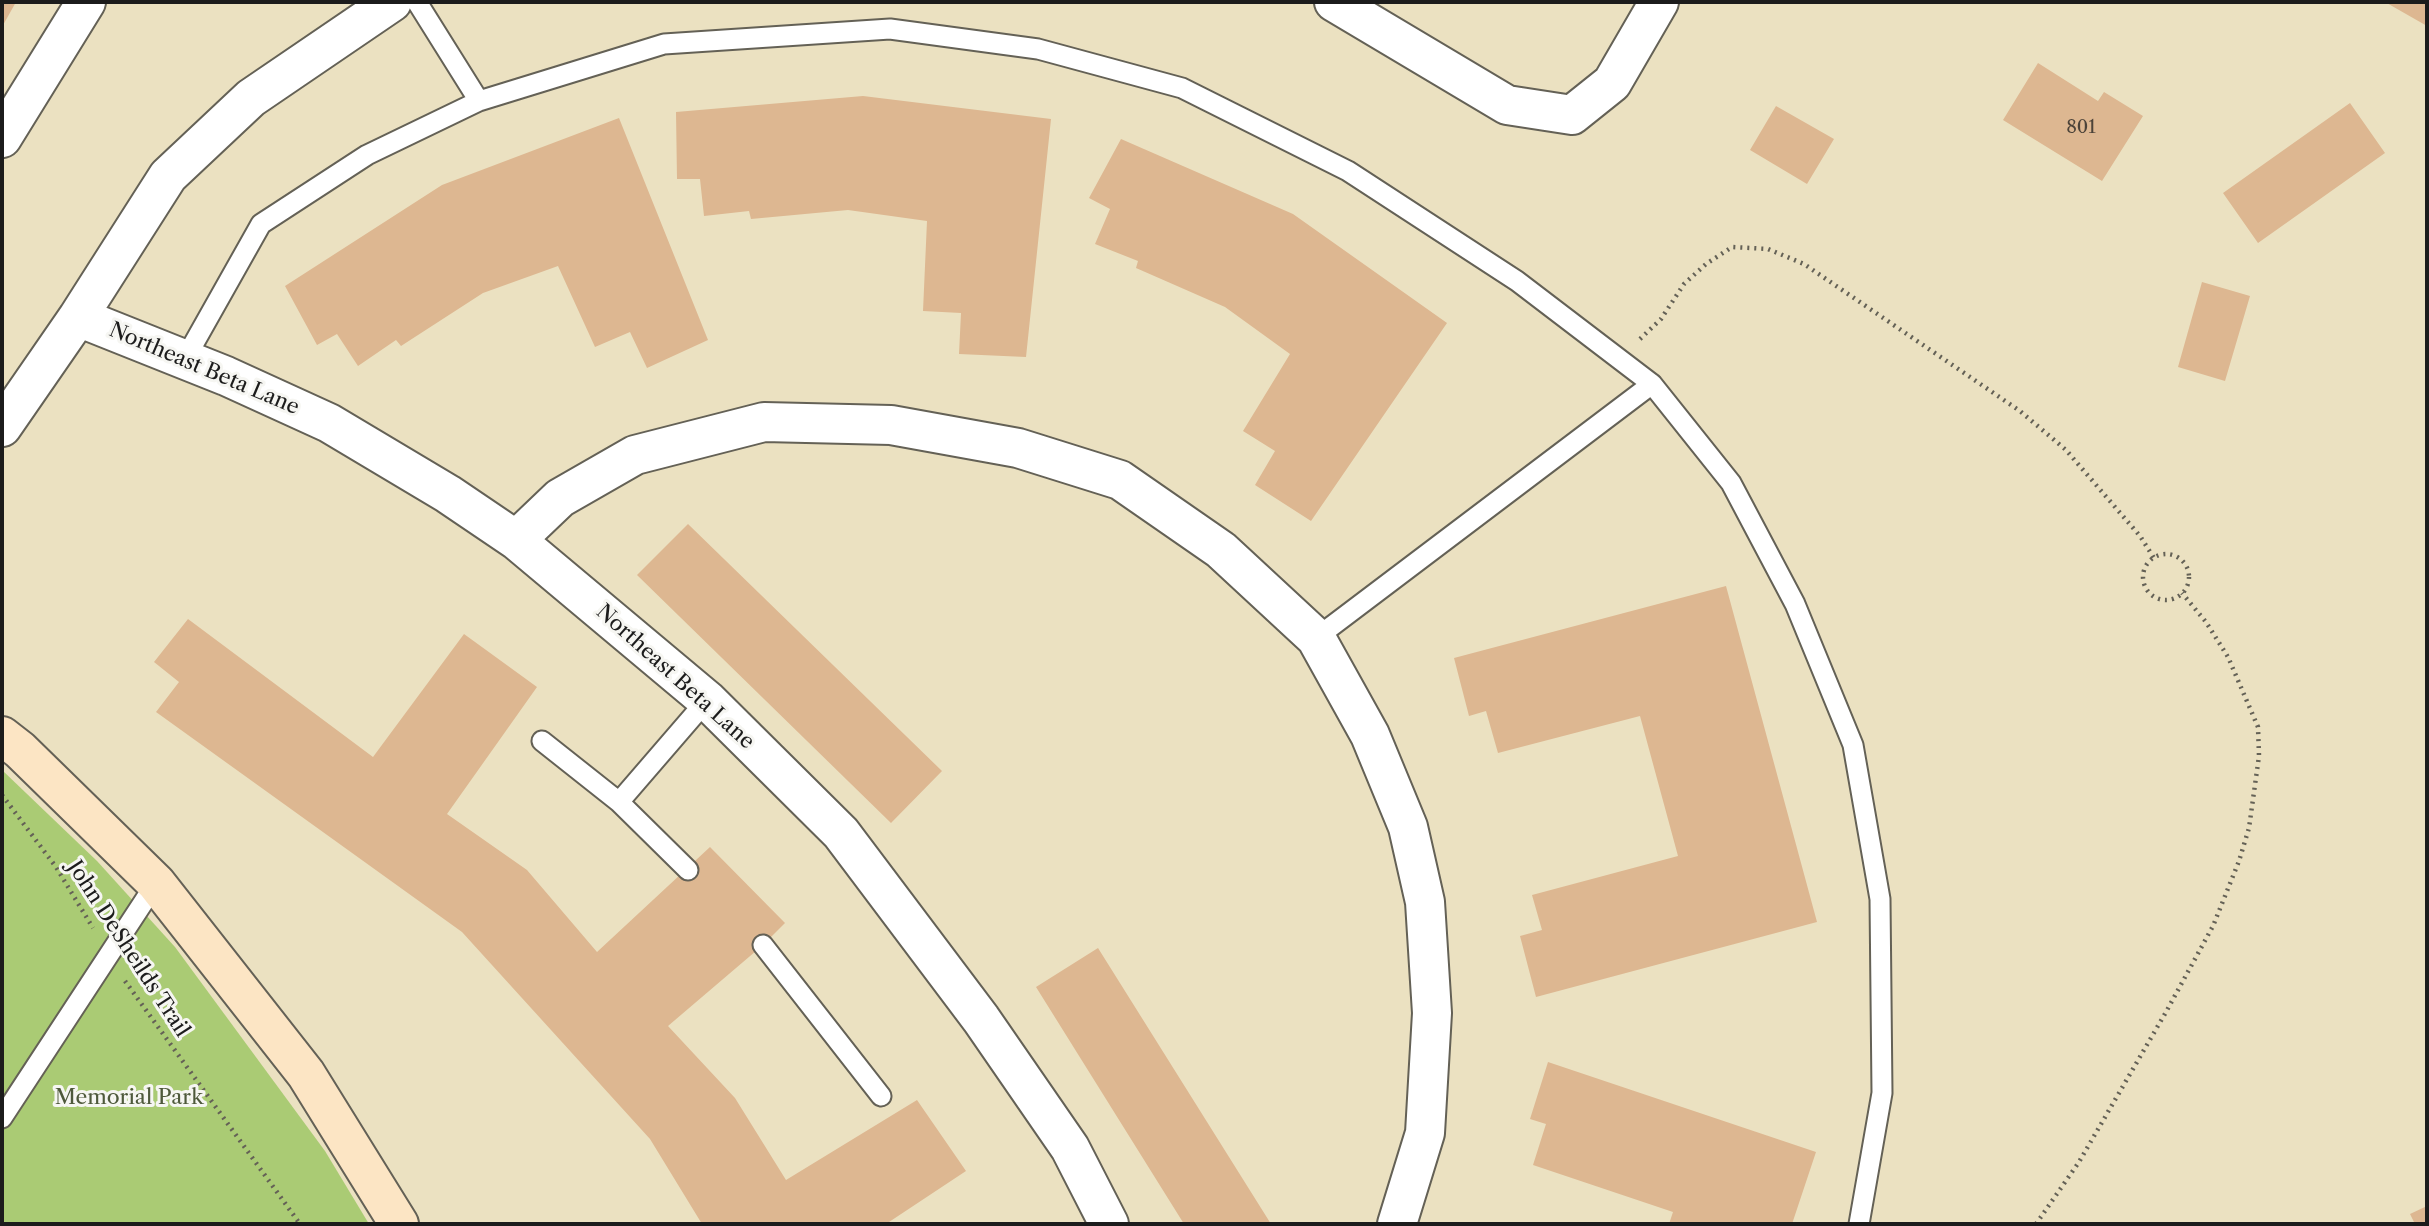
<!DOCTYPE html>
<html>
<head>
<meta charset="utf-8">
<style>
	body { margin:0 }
	#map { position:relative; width:2429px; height:1226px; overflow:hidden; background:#ebe1c1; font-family:"Libre Caslon Text",serif }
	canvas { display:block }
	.frame { position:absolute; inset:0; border:4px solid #1c1c1c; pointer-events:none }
</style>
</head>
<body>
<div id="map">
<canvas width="2429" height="1226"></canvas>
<div class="frame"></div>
</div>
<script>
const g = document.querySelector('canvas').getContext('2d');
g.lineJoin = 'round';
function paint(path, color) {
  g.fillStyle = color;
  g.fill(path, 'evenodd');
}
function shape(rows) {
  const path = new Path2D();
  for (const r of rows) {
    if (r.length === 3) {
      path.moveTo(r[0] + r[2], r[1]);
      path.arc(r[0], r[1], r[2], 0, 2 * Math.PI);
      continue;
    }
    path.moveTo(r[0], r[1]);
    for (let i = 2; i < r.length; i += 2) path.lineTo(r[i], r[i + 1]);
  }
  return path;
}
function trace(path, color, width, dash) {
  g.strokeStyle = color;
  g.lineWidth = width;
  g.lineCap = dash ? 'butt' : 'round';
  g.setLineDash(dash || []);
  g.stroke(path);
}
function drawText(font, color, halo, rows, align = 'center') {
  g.font = font + ' "Libre Caslon Text",serif';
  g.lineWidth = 6;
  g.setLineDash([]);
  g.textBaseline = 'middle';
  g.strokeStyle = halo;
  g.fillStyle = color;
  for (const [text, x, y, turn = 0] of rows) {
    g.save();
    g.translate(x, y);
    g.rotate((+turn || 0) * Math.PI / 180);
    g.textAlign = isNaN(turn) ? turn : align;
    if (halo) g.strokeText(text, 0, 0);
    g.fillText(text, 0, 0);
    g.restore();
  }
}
const green = shape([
	[2,770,97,861,175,947,325,1151,369,1224,2,1224]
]);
const building = shape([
	[2,2,16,2,2,27],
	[2385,2,2427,2,2427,26],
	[2038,63,2098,101,2104,92,2143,116,2102,181,2003,120],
	[863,96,1051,119,1026,357,959,354,961,313,923,311,927,221,848,210,751,219,749,211,704,216,700,179,677,179,676,112],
	[2350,103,2385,153,2258,243,2223,193],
	[1776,106,1834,139,1807,184,1750,150],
	[619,118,708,340,647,368,630,332,595,347,558,266,483,293,401,346,396,340,358,366,337,334,317,345,285,286,442,185],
	[1121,139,1293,214,1447,323,1311,521,1255,485,1275,451,1243,431,1290,354,1225,307,1136,268,1138,261,1095,244,1110,209,1089,198],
	[2202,282,2250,296,2225,381,2178,367],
	[688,524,942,771,891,823,637,575],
	[1726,586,1817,922,1536,997,1520,936,1542,930,1532,895,1678,856,1640,716,1498,753,1486,711,1469,716,1454,658],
	[188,619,373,757,464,634,537,687,447,814,527,870,597,952,710,847,785,923,763,945,668,1026,735,1098,786,1180,917,1100,966,1171,886,1224,702,1224,650,1139,462,932,156,712,179,682,154,662],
	[1098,948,1271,1224,1184,1224,1036,987],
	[1548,1062,1816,1152,1792,1224,1669,1224,1673,1212,1533,1165,1546,1124,1530,1119],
	[2427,1206,2427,1224,2415,1224,2410,1214]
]);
const path = shape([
	[1640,339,1661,319,1684,284,1706,264,1732,247,1768,249,1804,264,2020,411,2066,450,2140,536,2154,558],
	[2166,577,23],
	[2,795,56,867,93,928],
	[125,981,300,1224],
	[2036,1224,2079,1162,2166,1012,2213,926,2239,861,2249,828,2259,756,2258,727,2228,657,2206,622,2182,593]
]);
const lane = shape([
	[417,2,479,101],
	[185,359,261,224,367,155,479,101,664,44,890,29,1038,49,1182,88,1348,171,1517,281,1652,384],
	[1316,638,1652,384,1731,483,1795,604,1853,745,1880,899,1882,1093,1859,1224],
	[542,741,619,802],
	[688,870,619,802,707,700],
	[763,945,881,1096],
	[2,1118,156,883]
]);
const street = shape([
	[1334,2,1507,105,1572,115,1612,83,1659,2],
	[2,138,86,2],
	[78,317,226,376,329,423,448,494,516,540,707,700,841,833,981,1019,1070,1148,1109,1224],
	[2,427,78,317,168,176,251,98,392,2],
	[516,540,560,498,635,455,764,422,891,425,1018,448,1120,480,1221,550,1316,638,1370,735,1408,827,1425,902,1432,1013,1425,1133,1397,1224]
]);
const secondary = shape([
	[2,736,20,750,156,883,306,1074,399,1224]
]);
const numberNames = [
	["801",2081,128]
];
const streetNames = [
	["Northeast Beta Lane",204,369,23],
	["Northeast Beta Lane",675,677,42],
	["John DeSheilds Trail",128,949,57]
];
const parkNames = [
	["Memorial Park",129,1098]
];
paint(green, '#aacb74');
paint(building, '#ddb791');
trace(lane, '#646156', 23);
trace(street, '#646156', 42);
trace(secondary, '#646156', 42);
trace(path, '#646156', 4.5, [2, 5]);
trace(lane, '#fff', 19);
trace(street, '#fff', 38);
trace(secondary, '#fce5c4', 38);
drawText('18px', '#4c4339', null, numberNames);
drawText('21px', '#1c1c1c', '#f6f6f2', streetNames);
drawText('21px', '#4e593b', '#f6f6f2', parkNames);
</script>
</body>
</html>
